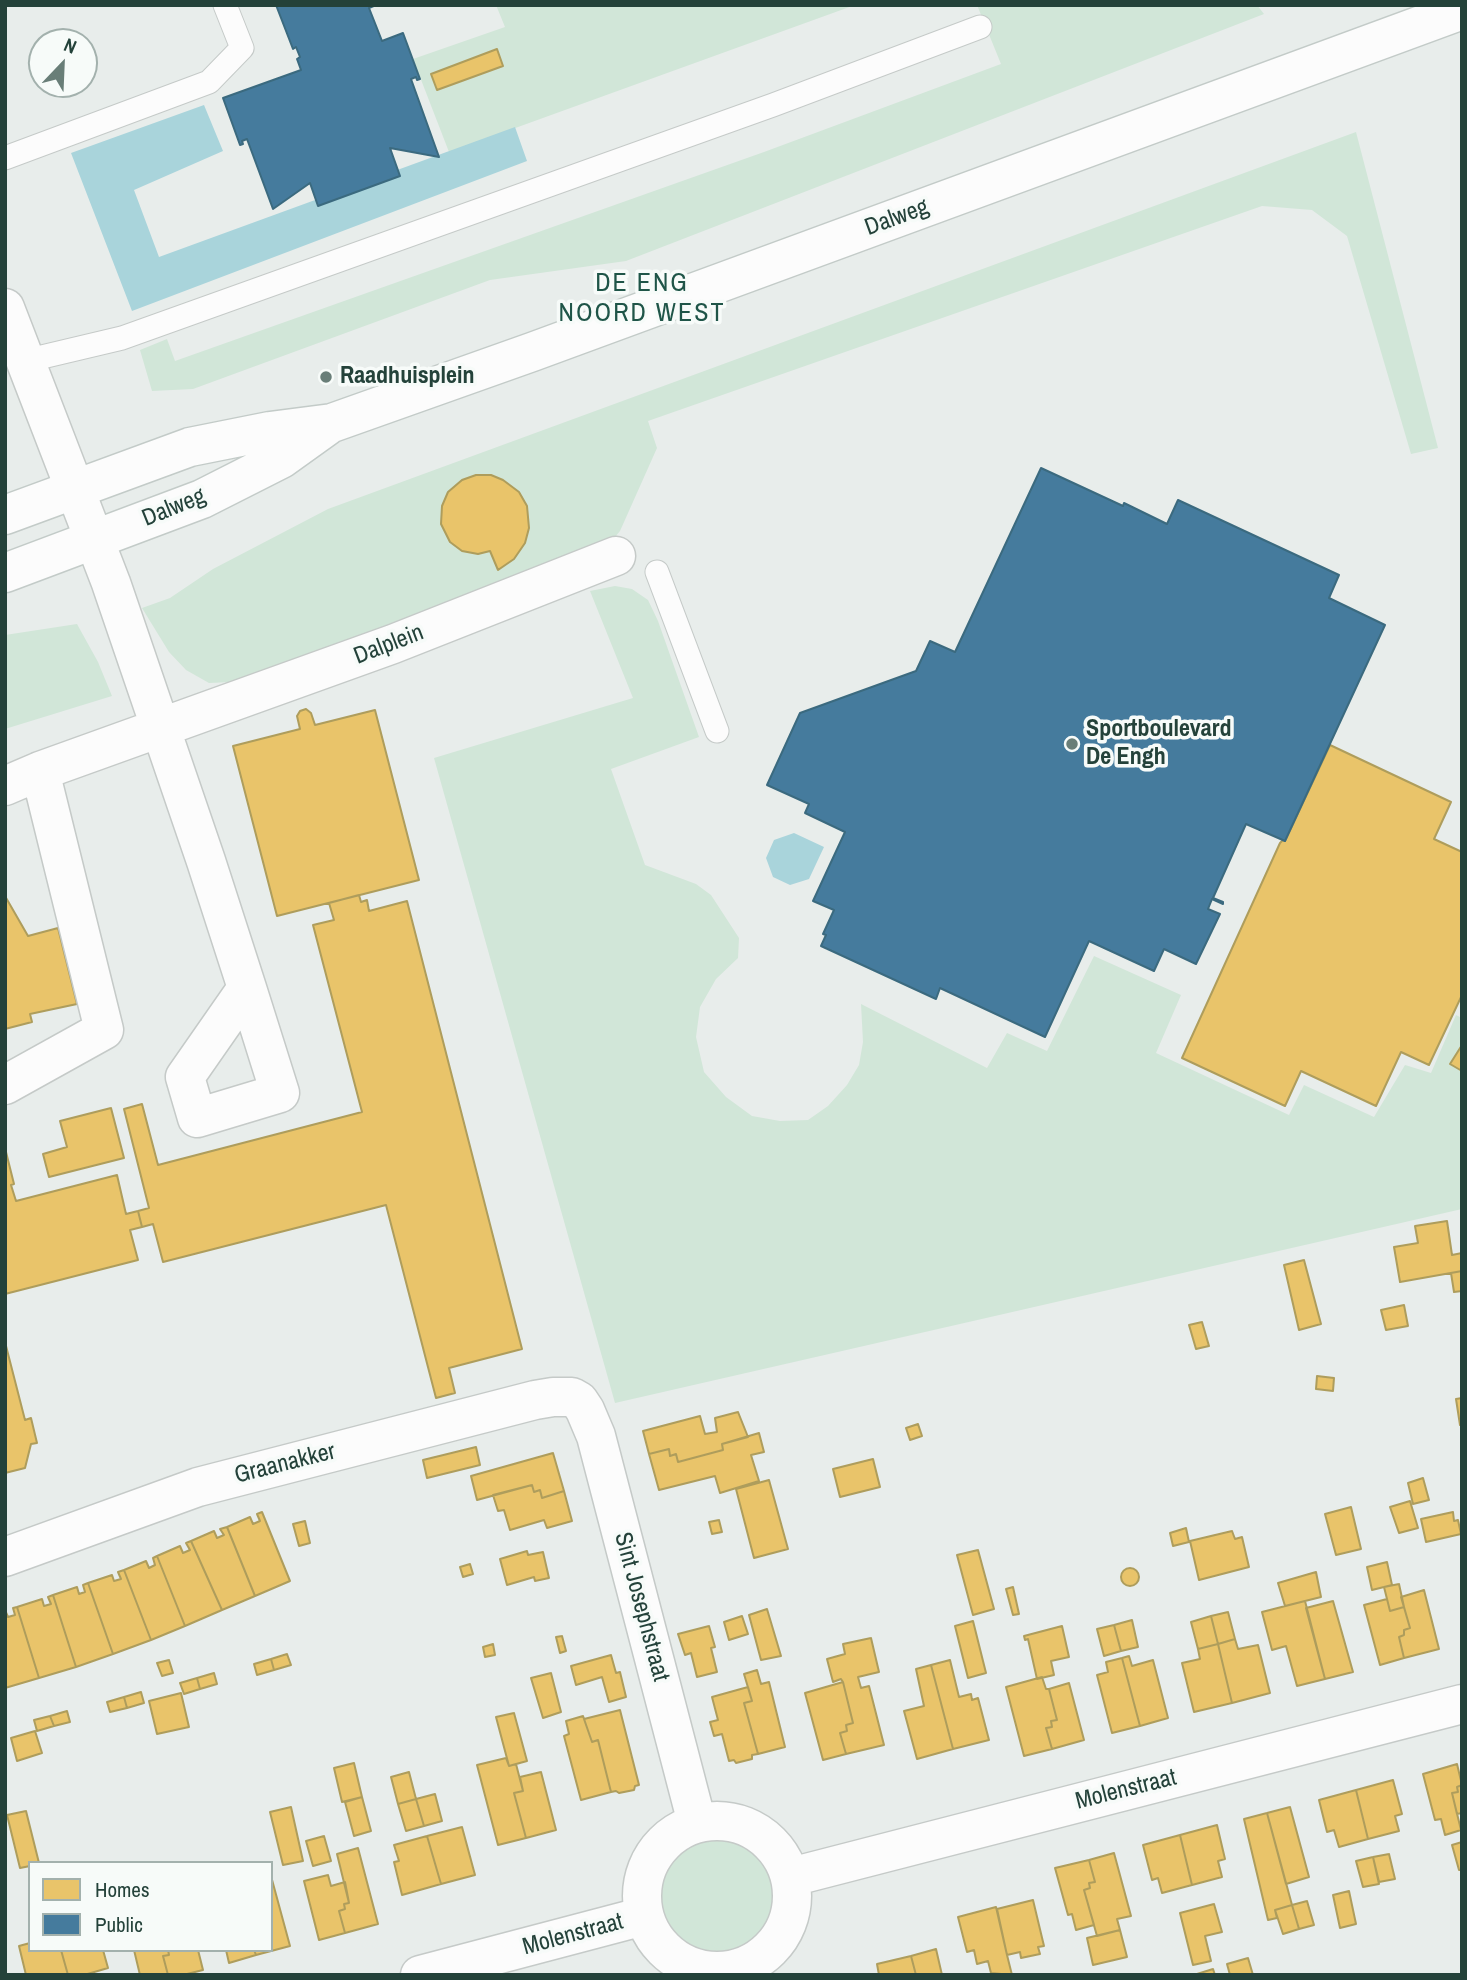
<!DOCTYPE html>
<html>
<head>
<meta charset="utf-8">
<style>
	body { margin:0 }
	#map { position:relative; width:1467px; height:1980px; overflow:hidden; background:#e8edeb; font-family:"Archivo Narrow",sans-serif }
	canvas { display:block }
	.frame { position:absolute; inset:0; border:7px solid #24423a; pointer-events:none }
	.legend { position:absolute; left:28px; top:1861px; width:245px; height:91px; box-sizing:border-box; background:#f7fbf9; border:2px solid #a3b1ad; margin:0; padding:9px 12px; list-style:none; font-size:21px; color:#24423a }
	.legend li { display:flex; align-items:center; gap:14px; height:35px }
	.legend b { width:35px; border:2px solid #a3b1ad }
	.north { position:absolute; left:28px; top:28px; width:70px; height:70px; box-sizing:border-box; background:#f7fbf9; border:2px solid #a3b1ad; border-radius:50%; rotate:23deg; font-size:19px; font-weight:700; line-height:28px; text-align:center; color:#24423a }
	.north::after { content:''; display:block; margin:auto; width:24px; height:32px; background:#697e78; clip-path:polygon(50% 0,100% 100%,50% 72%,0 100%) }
</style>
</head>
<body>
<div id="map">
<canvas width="1467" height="1980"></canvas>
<div class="frame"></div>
<ul class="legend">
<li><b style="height:19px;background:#e9c46a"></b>Homes</li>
<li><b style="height:19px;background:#457b9d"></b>Public</li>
</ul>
<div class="north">N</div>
</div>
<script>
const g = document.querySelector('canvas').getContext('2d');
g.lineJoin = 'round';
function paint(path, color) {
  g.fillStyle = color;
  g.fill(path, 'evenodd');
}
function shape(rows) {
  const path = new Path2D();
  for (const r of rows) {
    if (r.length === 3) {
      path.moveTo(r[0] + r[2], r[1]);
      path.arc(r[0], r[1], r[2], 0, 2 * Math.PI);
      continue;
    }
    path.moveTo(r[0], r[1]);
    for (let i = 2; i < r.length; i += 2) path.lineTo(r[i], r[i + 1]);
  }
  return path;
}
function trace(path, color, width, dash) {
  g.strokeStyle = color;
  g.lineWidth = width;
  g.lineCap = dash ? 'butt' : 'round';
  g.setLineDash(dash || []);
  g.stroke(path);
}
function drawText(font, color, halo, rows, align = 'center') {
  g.font = font + ' "Archivo Narrow",sans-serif';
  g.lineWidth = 7;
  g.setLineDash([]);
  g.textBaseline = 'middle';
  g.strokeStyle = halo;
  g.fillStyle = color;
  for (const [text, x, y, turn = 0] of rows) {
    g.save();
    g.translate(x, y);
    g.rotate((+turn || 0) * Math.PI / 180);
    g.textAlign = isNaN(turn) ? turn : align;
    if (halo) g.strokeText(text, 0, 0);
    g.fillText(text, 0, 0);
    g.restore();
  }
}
const green = shape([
	[496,5,855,5,449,152,413,59,505,27],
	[977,5,1257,5,1264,14,626,261,490,280,193,389,152,391,140,350,167,339,175,361,764,152,1001,64],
	[1356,132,1438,448,1411,454,1347,236,1312,210,1262,206,648,421,657,448,620,531,606,548,231,682,209,683,186,670,169,652,142,608,170,598,213,569,328,509],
	[615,586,632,589,648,600,658,621,699,737,611,769,645,865,696,884,711,895,739,938,738,958,716,979,700,1007,696,1037,704,1072,726,1097,752,1116,780,1121,808,1120,828,1106,847,1085,859,1065,863,1042,861,1004,987,1068,1007,1033,1047,1051,1094,956,1181,995,1156,1053,1289,1115,1304,1085,1374,1117,1405,1065,1431,1073,1456,1015,1462,1018,1462,1209,615,1403,434,758,633,698,590,591],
	[77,624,98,662,112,696,5,729,5,635],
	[718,1897,58]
]);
const water = shape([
	[204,105,223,151,134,190,159,257,515,127,527,161,132,311,71,153],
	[794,833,824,847,809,879,790,885,773,877,766,858,774,840]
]);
const homes = shape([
	[497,49,503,66,437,90,431,74,497,49],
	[476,475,491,475,503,480,519,492,527,506,529,528,525,543,514,559,498,570,490,551,478,554,462,551,450,542,441,524,442,506,448,492,462,480,476,475],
	[306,709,311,713,315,725,375,710,419,880,277,916,233,746,300,729,297,716,300,711,306,709],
	[1330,745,1451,802,1434,839,1462,852,1462,995,1429,1065,1401,1052,1376,1106,1301,1071,1285,1106,1182,1058,1280,843,1283,840,1285,841,1330,745],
	[359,895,361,902,367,900,369,911,407,901,522,1349,449,1368,455,1393,436,1398,386,1205,163,1262,153,1224,142,1227,138,1211,149,1208,124,1109,142,1104,158,1165,362,1112,313,925,334,920,329,903,359,895],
	[5,896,28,936,58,928,77,1004,30,1014,32,1022,5,1029,5,896],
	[1462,1045,1462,1071,1450,1064,1462,1045],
	[111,1108,124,1158,49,1177,43,1154,67,1147,60,1121,111,1108],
	[5,1148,14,1184,11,1185,16,1201,117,1175,126,1214,138,1211,142,1227,130,1230,138,1260,5,1294,5,1148],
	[1447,1221,1452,1255,1462,1253,1462,1271,1400,1282,1394,1247,1418,1243,1415,1226,1447,1221],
	[1304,1260,1321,1324,1299,1330,1284,1265,1304,1260],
	[1462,1271,1462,1291,1454,1292,1451,1273,1462,1271],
	[1404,1305,1408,1326,1386,1330,1381,1310,1404,1305],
	[1202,1322,1209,1346,1196,1349,1189,1325,1202,1322],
	[5,1342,25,1420,31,1418,37,1443,31,1444,25,1468,5,1473,5,1342],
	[1317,1376,1334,1378,1333,1391,1316,1389,1317,1376],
	[1462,1398,1462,1425,1460,1425,1456,1399,1462,1398],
	[738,1412,748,1437,722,1444,723,1450,678,1462,676,1454,670,1456,669,1449,649,1454,643,1431,700,1416,705,1434,717,1432,715,1418,738,1412],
	[918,1424,922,1436,910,1440,906,1428,918,1424],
	[759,1433,764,1452,751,1455,759,1481,720,1493,715,1476,659,1490,649,1454,669,1449,670,1456,676,1454,678,1462,723,1450,722,1444,759,1433],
	[476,1447,480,1465,427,1478,423,1460,476,1447],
	[553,1453,564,1491,542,1498,540,1490,534,1492,532,1485,477,1500,471,1476,553,1453],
	[873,1459,880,1487,840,1497,833,1469,873,1459],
	[1423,1478,1429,1500,1413,1504,1408,1483,1423,1478],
	[769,1480,788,1549,754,1558,736,1489,769,1480],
	[532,1485,534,1492,540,1490,542,1498,564,1491,572,1521,547,1528,544,1520,510,1530,504,1510,498,1511,493,1495,532,1485],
	[1410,1501,1418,1528,1399,1533,1390,1507,1410,1501],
	[1351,1507,1361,1549,1336,1555,1325,1514,1351,1507],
	[262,1512,290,1581,255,1596,227,1527,250,1517,253,1524,260,1521,257,1514,262,1512],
	[1453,1512,1454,1521,1458,1520,1461,1534,1426,1542,1421,1519,1453,1512],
	[719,1520,722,1532,712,1534,709,1522,719,1520],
	[305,1521,310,1543,299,1546,293,1524,305,1521],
	[227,1527,255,1596,222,1610,191,1541,214,1531,217,1538,224,1535,220,1529,227,1527],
	[1186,1528,1189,1542,1173,1546,1170,1533,1186,1528],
	[1232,1531,1235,1539,1242,1537,1249,1567,1199,1580,1190,1541,1232,1531],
	[191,1541,222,1610,185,1626,157,1556,180,1546,183,1553,190,1550,186,1543,191,1541],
	[978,1550,994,1609,973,1615,957,1555,978,1550],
	[527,1551,528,1555,543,1552,549,1578,535,1581,534,1577,507,1585,500,1559,527,1551],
	[157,1556,185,1626,151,1640,124,1570,146,1561,149,1568,155,1565,153,1558,157,1556],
	[1387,1562,1392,1585,1372,1590,1367,1567,1387,1562],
	[470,1564,473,1574,463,1577,460,1567,470,1564],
	[1130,1577,9],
	[124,1570,151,1640,113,1654,88,1583,112,1575,114,1581,121,1579,118,1572,124,1570],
	[1316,1572,1321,1597,1285,1606,1278,1583,1316,1572],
	[88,1583,113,1654,76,1667,53,1595,77,1587,79,1594,85,1592,83,1585,88,1583],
	[1399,1584,1404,1607,1390,1611,1384,1587,1399,1584],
	[1013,1587,1019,1614,1013,1615,1006,1589,1013,1587],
	[1424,1590,1439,1649,1404,1658,1399,1637,1404,1635,1404,1630,1410,1628,1401,1597,1424,1590],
	[53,1595,76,1667,39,1678,17,1607,42,1599,44,1606,51,1604,48,1597,53,1595],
	[1387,1599,1390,1611,1404,1607,1410,1628,1404,1630,1404,1635,1399,1637,1404,1658,1380,1665,1364,1605,1387,1599],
	[1305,1601,1325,1679,1297,1686,1286,1646,1272,1650,1262,1612,1305,1601],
	[1333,1601,1353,1672,1325,1679,1306,1608,1333,1601],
	[17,1607,39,1678,5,1688,5,1610,8,1617,15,1615,13,1608,17,1607],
	[767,1609,781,1656,761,1660,749,1615,767,1609],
	[1228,1612,1235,1639,1218,1644,1211,1616,1228,1612],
	[742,1616,748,1634,729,1640,724,1622,742,1616],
	[1211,1616,1218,1644,1198,1649,1191,1622,1211,1616],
	[1132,1620,1138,1647,1121,1651,1114,1625,1132,1620],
	[973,1621,986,1673,968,1678,955,1626,973,1621],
	[1114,1625,1121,1651,1104,1656,1097,1629,1114,1625],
	[709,1626,715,1647,711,1648,717,1672,697,1677,691,1653,685,1655,678,1634,709,1626],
	[1062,1626,1069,1657,1051,1661,1054,1675,1037,1679,1028,1639,1025,1640,1024,1636,1062,1626],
	[562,1636,566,1651,560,1653,556,1637,562,1636],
	[871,1638,879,1672,858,1677,861,1688,869,1686,884,1745,846,1754,840,1733,847,1731,846,1725,853,1723,843,1682,841,1679,833,1682,827,1659,845,1654,843,1644,871,1638],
	[1235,1639,1238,1649,1258,1645,1270,1693,1232,1703,1218,1644,1235,1639],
	[493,1644,495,1655,485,1657,483,1647,493,1644],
	[1218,1644,1232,1703,1194,1712,1182,1663,1200,1659,1198,1649,1218,1644],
	[287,1654,291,1665,274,1670,271,1659,287,1654],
	[611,1655,616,1673,620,1672,626,1697,609,1702,602,1677,576,1685,571,1666,611,1655],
	[1129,1656,1132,1666,1153,1660,1168,1718,1140,1726,1122,1658,1129,1656],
	[1122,1658,1140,1726,1112,1733,1097,1675,1108,1672,1106,1662,1122,1658],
	[271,1659,274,1670,257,1675,254,1664,271,1659],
	[169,1660,173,1673,162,1676,157,1663,169,1660],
	[950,1660,959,1697,971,1694,972,1700,978,1698,989,1740,953,1749,931,1665,950,1660],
	[931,1665,953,1749,917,1759,904,1711,924,1706,916,1669,931,1665],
	[757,1670,761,1684,769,1682,785,1747,758,1754,744,1703,752,1701,744,1674,757,1670],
	[214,1673,217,1684,200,1689,197,1678,214,1673],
	[551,1673,561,1712,543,1718,531,1678,551,1673],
	[1042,1677,1046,1689,1049,1689,1057,1720,1051,1721,1052,1727,1046,1728,1052,1749,1024,1756,1006,1687,1042,1677],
	[197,1678,200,1689,184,1694,180,1683,197,1678],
	[843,1682,853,1723,846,1725,847,1731,840,1733,846,1754,823,1760,805,1693,843,1682],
	[1069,1683,1084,1740,1052,1749,1046,1728,1052,1727,1051,1721,1057,1720,1049,1689,1069,1683],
	[748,1687,752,1701,744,1703,758,1754,752,1755,752,1759,736,1763,734,1760,729,1761,722,1734,714,1736,710,1722,718,1720,712,1697,748,1687],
	[141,1692,144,1703,127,1708,124,1697,141,1692],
	[181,1693,189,1727,157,1734,149,1701,181,1693],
	[124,1697,127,1708,110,1712,107,1702,124,1697],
	[620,1710,639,1785,635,1786,634,1790,619,1793,616,1791,611,1792,598,1740,592,1742,584,1719,620,1710],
	[67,1711,70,1722,54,1726,50,1716,67,1711],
	[514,1713,527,1761,509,1766,496,1717,514,1713],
	[50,1716,54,1726,37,1731,34,1720,50,1716],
	[583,1716,592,1742,598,1740,611,1792,581,1800,564,1736,569,1734,566,1721,583,1716],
	[35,1731,42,1753,17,1761,11,1738,35,1731],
	[506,1758,509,1766,516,1764,523,1791,514,1793,526,1838,498,1845,477,1765,506,1758],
	[354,1763,362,1797,342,1802,334,1768,354,1763],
	[1457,1764,1462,1785,1457,1787,1458,1792,1452,1793,1461,1830,1445,1835,1441,1819,1435,1820,1423,1774,1457,1764],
	[409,1772,416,1799,398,1804,391,1777,409,1772],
	[541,1772,556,1830,526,1838,514,1793,523,1791,520,1777,541,1772],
	[1393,1780,1402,1814,1395,1816,1399,1831,1368,1839,1356,1790,1393,1780],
	[1462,1785,1462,1813,1457,1814,1452,1793,1458,1792,1457,1787,1462,1785],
	[1356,1790,1368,1839,1339,1847,1334,1830,1327,1832,1319,1800,1356,1790],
	[435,1794,442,1821,424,1826,416,1799,435,1794],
	[362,1797,371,1831,354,1836,345,1802,362,1797],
	[416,1799,424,1826,406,1831,398,1804,416,1799],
	[291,1807,303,1861,283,1865,270,1812,291,1807],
	[1290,1807,1309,1877,1286,1884,1267,1813,1290,1807],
	[26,1811,39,1863,30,1863,30,1866,20,1868,7,1815,26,1811],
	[1267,1813,1292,1905,1275,1910,1277,1918,1268,1920,1244,1819,1267,1813],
	[1217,1825,1225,1859,1218,1861,1222,1877,1192,1885,1180,1835,1217,1825],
	[462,1827,475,1875,441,1884,427,1836,462,1827],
	[1180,1835,1192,1885,1162,1893,1158,1878,1152,1880,1143,1845,1180,1835],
	[324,1836,331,1861,313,1866,306,1841,324,1836],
	[427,1836,441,1884,402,1895,394,1862,399,1861,394,1845,427,1836],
	[1462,1842,1462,1870,1459,1870,1452,1845,1462,1842],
	[358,1848,378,1924,345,1933,339,1911,345,1909,344,1904,349,1903,337,1854,358,1848],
	[1114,1853,1131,1916,1117,1919,1120,1930,1097,1936,1084,1890,1090,1888,1089,1883,1095,1882,1089,1860,1114,1853],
	[1389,1854,1395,1879,1379,1882,1373,1857,1389,1854],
	[1373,1857,1379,1884,1363,1887,1356,1861,1373,1857],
	[1089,1860,1095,1882,1089,1883,1090,1888,1084,1890,1094,1925,1076,1930,1072,1914,1068,1915,1055,1868,1089,1860],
	[328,1875,331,1886,345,1882,349,1903,344,1904,345,1909,339,1911,345,1933,319,1940,304,1881,328,1875],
	[271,1876,290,1946,256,1955,254,1950,271,1950,271,1876],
	[1349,1891,1356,1924,1340,1928,1333,1895,1349,1891],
	[1033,1900,1044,1946,1038,1947,1040,1954,1021,1958,1020,1952,1007,1955,997,1909,1033,1900],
	[1307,1901,1314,1925,1299,1929,1292,1905,1307,1901],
	[1214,1904,1222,1932,1205,1936,1211,1961,1193,1965,1180,1913,1214,1904],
	[1292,1905,1299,1929,1283,1934,1275,1910,1292,1905],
	[996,1907,1007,1955,1012,1975,991,1973,988,1961,977,1964,974,1950,967,1952,958,1917,996,1907],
	[1120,1930,1127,1957,1093,1965,1087,1938,1120,1930],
	[30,1943,30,1950,61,1950,68,1975,26,1975,19,1946,30,1943],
	[936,1949,942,1975,916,1975,911,1956,936,1949],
	[61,1950,103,1950,108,1968,84,1975,68,1975,61,1950],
	[134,1950,168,1950,169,1955,163,1956,168,1975,140,1975,134,1950],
	[168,1950,198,1950,203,1970,183,1975,168,1975,163,1956,169,1955,168,1950],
	[226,1950,254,1950,256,1955,229,1963,226,1950],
	[911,1956,916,1975,879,1975,877,1964,911,1956],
	[1248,1958,1253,1975,1230,1975,1227,1964,1248,1958],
	[1213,1969,1215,1975,1197,1975,1197,1974,1213,1969]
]);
const public = shape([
	[276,5,376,5,369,8,382,41,403,33,420,79,417,80,416,77,411,79,439,157,390,148,400,176,318,206,310,183,273,209,247,139,242,141,243,144,240,145,223,98,301,70,297,59,300,57,296,47,293,49,276,5],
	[1041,468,1123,506,1124,503,1167,524,1178,500,1339,575,1329,598,1385,625,1285,841,1246,824,1213,898,1223,902,1223,904,1212,899,1208,909,1220,914,1196,964,1164,949,1154,971,1089,941,1045,1037,940,988,936,999,821,946,826,935,823,934,834,910,813,901,845,832,805,813,809,804,767,785,800,713,916,671,930,641,955,652,1041,468]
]);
const lane = shape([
	[5,158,209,82,242,48,225,5],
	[25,361,122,338,773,105,980,27],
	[657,572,717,731]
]);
const street = shape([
	[5,308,111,583,206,861,247,988,280,1093,197,1118,185,1077,247,988],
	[5,786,40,771,393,644,616,556],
	[5,1085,104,1030,40,771],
	[5,1557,198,1487,535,1400,553,1397,572,1397,579,1401,585,1410,596,1436,697,1823],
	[717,1896,75],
	[791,1877,1462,1704],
	[420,1975,644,1916]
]);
const secondary = shape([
	[5,515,190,447,270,431,332,423,532,352,1462,10],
	[5,573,202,499,281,459,327,426]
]);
const markers = [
	[326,377,7,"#697e78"],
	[1072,744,7,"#697e78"]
];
const streetNames = [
	["Dalweg",897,218,-20],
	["Dalweg",174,508,-22],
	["Dalplein",389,645,-21],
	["Graanakker",285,1464,-14],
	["Sint Josephstraat",641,1607,75],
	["Molenstraat",1126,1790,-14],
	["Molenstraat",573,1935,-15]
];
const poiNames = [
	["Raadhuisplein",340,377],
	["Sportboulevard",1086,730],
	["De Engh",1086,758]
];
const neighbourhoodNames = [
	["DE ENG",642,284],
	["NOORD WEST",642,314]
];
paint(green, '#d1e6d8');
paint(water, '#a9d4db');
paint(homes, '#e9c46a');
trace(homes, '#ae9d5c', 2);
paint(public, '#457b9d');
trace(public, '#3b6a7f', 2);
trace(lane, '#c5cac8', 25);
trace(street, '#c5cac8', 41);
trace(secondary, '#c3cbc8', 41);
trace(lane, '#fcfcfc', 23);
trace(street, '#fcfcfc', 38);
trace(secondary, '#fcfcfc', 38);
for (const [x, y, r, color] of markers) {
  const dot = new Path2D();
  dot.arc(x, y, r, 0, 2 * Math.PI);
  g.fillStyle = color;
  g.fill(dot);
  trace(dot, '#f7fbf9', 2.5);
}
drawText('24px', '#24423a', '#f7fbf9', streetNames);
drawText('bold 24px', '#24423a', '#f7fbf9', poiNames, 'left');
g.letterSpacing = '2px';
drawText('26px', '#1f5548', '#f7fbf9', neighbourhoodNames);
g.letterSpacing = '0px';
</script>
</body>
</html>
